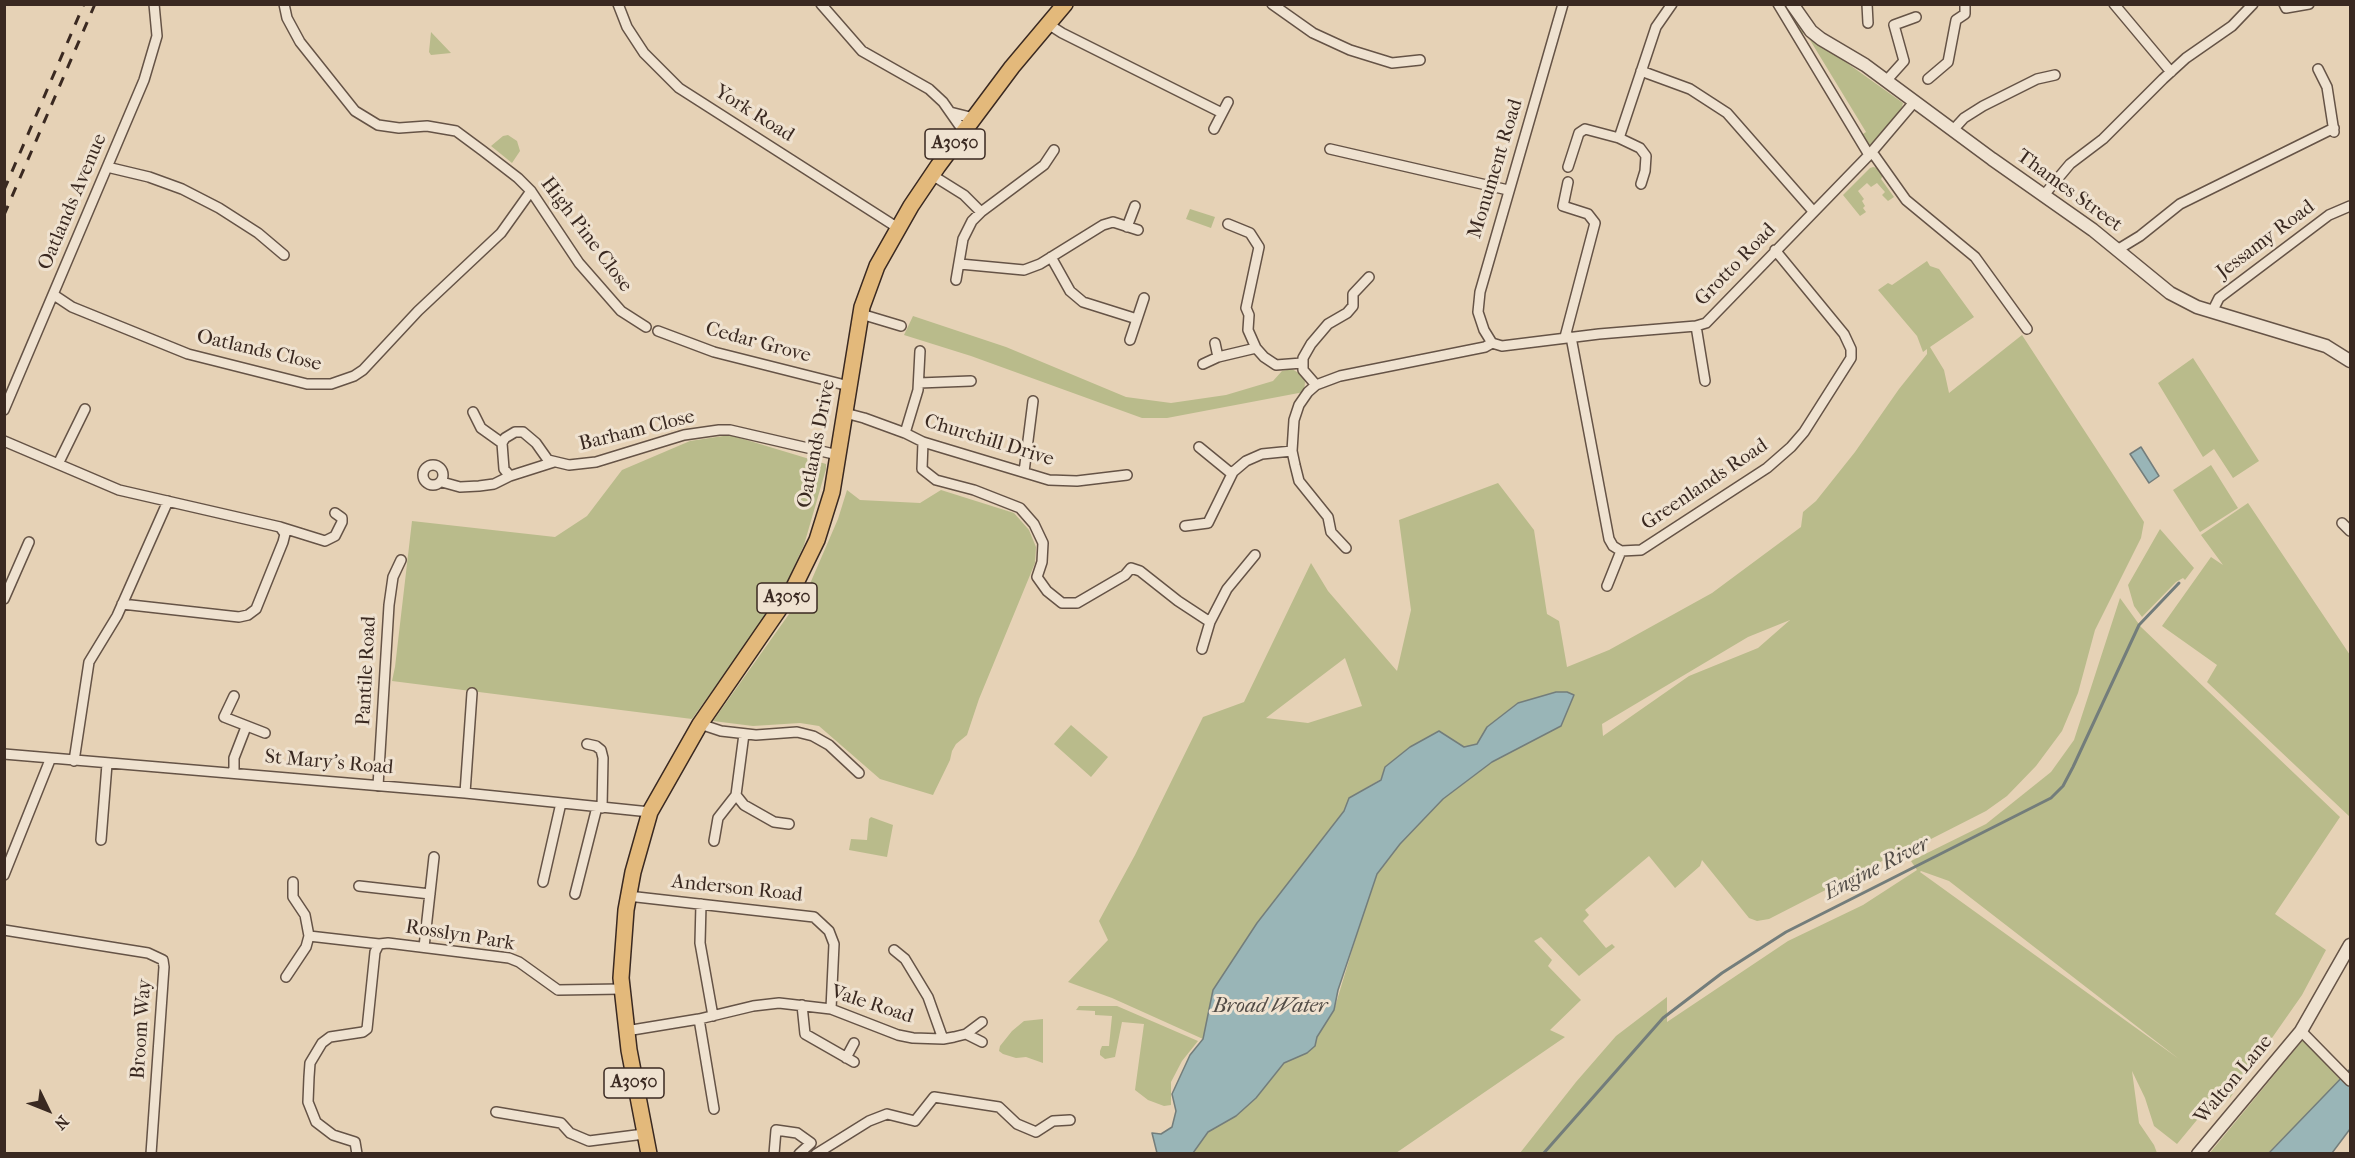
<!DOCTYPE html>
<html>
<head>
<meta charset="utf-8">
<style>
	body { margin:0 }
	#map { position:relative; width:2355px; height:1158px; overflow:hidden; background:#e6d2b6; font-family:"IM FELL French Canon",serif }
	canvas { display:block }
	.frame { position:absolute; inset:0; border:6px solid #3a2921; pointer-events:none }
	.north { position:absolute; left:18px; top:1080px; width:60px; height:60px; -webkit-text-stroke:4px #efe2d0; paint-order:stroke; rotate:133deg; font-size:16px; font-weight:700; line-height:24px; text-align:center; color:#3a2921 }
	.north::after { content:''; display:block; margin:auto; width:21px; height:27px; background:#3a2921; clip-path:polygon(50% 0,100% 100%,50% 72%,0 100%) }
</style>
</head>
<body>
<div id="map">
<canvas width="2355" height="1158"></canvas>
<div class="frame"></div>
<div class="north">N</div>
</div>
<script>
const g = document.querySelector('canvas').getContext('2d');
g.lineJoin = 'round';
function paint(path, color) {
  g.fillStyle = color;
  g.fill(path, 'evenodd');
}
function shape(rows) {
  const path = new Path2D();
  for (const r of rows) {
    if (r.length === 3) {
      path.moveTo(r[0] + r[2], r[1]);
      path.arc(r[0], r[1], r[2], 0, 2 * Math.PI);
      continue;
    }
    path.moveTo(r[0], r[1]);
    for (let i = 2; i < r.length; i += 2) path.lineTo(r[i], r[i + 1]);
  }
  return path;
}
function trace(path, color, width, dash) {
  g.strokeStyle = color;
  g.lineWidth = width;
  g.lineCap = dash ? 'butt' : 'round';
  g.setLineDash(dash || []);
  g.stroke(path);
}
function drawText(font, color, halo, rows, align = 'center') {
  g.font = font + ' "IM FELL French Canon",serif';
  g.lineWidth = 6;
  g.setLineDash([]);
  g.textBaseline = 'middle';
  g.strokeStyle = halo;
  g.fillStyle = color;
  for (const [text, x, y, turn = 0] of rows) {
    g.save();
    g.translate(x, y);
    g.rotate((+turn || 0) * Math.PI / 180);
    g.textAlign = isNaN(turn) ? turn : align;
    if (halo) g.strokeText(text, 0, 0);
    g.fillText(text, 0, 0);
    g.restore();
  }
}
const green = shape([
	[1780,5,1787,5,1812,38,1903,103,1902,107,1887,128,1867,148,1860,136,1866,132,1810,40,1804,33,1798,37],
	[431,32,451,53,431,55,429,52],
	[508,135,517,141,520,151,512,163,491,146,503,136],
	[1873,167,1878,168,1883,175,1881,179,1894,197,1888,201,1882,195,1885,192,1877,183,1871,187,1867,183,1858,191,1864,199,1862,201,1865,206,1863,208,1866,212,1860,216,1843,195,1870,168],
	[1190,209,1215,217,1211,228,1186,219],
	[1927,261,1930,266,1939,269,1974,317,1930,347,1944,370,1949,393,2022,335,2144,522,2141,538,2095,630,2078,693,2062,731,2036,766,2007,796,1986,811,1931,839,1925,839,1769,919,1757,921,1749,918,1702,860,1700,866,1675,888,1649,856,1585,910,1589,915,1583,921,1606,948,1612,944,1615,947,1579,976,1541,937,1534,941,1552,960,1548,966,1581,1000,1550,1030,1565,1037,1396,1153,1193,1153,1208,1132,1236,1116,1256,1098,1284,1063,1307,1053,1334,1010,1363,914,1377,874,1400,844,1443,799,1492,762,1561,726,1573,695,1556,692,1518,703,1487,727,1478,744,1464,747,1439,731,1410,747,1385,767,1381,779,1349,798,1344,811,1257,923,1213,990,1203,1039,1112,998,1068,982,1108,940,1099,921,1135,855,1203,717,1244,702,1311,563,1328,591,1397,671,1411,610,1399,520,1498,483,1534,530,1547,614,1559,621,1567,667,1609,650,1712,593,1801,527,1803,512,1816,501,1855,452,1899,389,1927,354,1927,349,1923,352,1917,336,1878,290,1888,283,1892,285],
	[1790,620,1758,648,1689,676,1603,736,1602,724,1748,637],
	[1345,658,1362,706,1308,723,1266,718],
	[913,316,1006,347,1126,397,1171,403,1226,395,1273,381,1282,371,1292,369,1302,375,1305,382,1304,392,1167,418,1142,418,971,356,904,335],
	[2193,358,2259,461,2233,478,2214,449,2203,457,2158,383],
	[730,435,826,464,826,469,804,545,786,584,768,598,768,613,692,719,392,681,395,667,412,521,555,537,587,516,622,470,690,441],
	[2211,465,2238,508,2200,532,2173,490],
	[847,490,860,500,920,503,941,490,1014,513,1029,530,1036,547,1035,563,979,699,967,735,956,744,952,751,950,760,933,795,880,779,819,726,800,723,753,726,713,721,809,586,838,519],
	[2248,503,2350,655,2350,817,2207,682,2217,665,2162,626,2211,557,2223,565,2201,535],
	[2160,529,2194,568,2185,580,2183,578,2176,582,2142,617,2134,606,2128,585],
	[2120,598,2141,627,2340,817,2275,914,2326,950,2302,995,2230,1098,2221,1091,2177,1144,2154,1126,2145,1098,2132,1071,2139,1123,2154,1145,2157,1153,1520,1153,1576,1082,1616,1036,1667,997,1667,1022,1788,941,1863,905,1917,870,1911,861,1986,824,2051,772,2074,740],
	[1921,871,1949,881,2179,1059,1920,872],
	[1071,725,1108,757,1091,777,1054,744],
	[871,817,893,825,887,857,849,850,851,839,867,840,869,819],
	[1079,1006,1117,1006,1198,1041,1182,1061,1171,1082,1171,1105,1164,1106,1148,1100,1135,1090,1144,1024,1122,1022,1115,1057,1105,1059,1100,1055,1100,1051,1102,1046,1109,1046,1112,1016,1095,1015,1095,1011,1076,1010],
	[1043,1019,1043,1063,1026,1057,1016,1058,1003,1054,999,1051,1000,1046,1012,1031,1024,1021],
	[2303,1040,2341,1080,2268,1153,2209,1154]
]);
const water = shape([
	[2141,447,2159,476,2149,483,2130,454,2141,447],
	[1556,692,1567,692,1574,695,1561,726,1492,762,1443,799,1400,844,1377,874,1338,990,1334,1010,1317,1037,1315,1046,1307,1053,1284,1063,1256,1098,1236,1116,1208,1132,1193,1153,1157,1153,1152,1133,1161,1134,1172,1127,1176,1111,1172,1094,1190,1055,1203,1039,1213,990,1257,923,1344,811,1349,798,1381,780,1385,767,1410,747,1439,731,1464,747,1477,744,1487,727,1518,703,1556,692],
	[2350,1069,2350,1129,2332,1153,2268,1154,2350,1069]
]);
const stream = shape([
	[1543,1154,1663,1018,1722,973,1786,932,2051,798,2063,786,2073,767,2139,625,2179,583]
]);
const minor = shape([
	[284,4,287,18,300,42,355,111,378,125,399,128,427,126,456,131,483,151,518,178,531,191,579,263,621,311,646,327],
	[618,4,627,27,644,53,679,88,898,228],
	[821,4,862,51,929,89,943,102,964,132],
	[1272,4,1313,33,1350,50,1392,63,1420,60],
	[1778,4,1869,155],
	[1867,4,1868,23],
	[2114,4,2171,72],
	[2284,4,2286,8,2309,4],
	[1048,24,1062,33,1222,113],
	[2318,69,2327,87,2334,132],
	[1641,71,1690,89,1727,113,1813,211],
	[1928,79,1948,62,1956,20,1965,14,1965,4],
	[1886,81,1904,61,1894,25,1916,17],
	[950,112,974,118],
	[1214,129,1228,102],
	[1953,130,1964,118,1983,106,2037,79,2055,75],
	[1619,138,1656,27,1672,4],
	[1330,149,1508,190],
	[1872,152,1906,200,1975,257,2027,329],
	[107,167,149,177,182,189,219,208,258,233,284,255],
	[1568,167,1579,133,1585,129,1619,138,1640,148,1646,156,1645,171,1641,184],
	[932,175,964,195,981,212],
	[2044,195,2070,164,2103,139,2163,79,2186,58,2232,26,2253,4],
	[1228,224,1250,233,1259,247,1246,308,1249,315,1248,330,1256,348,1264,357,1276,365,1302,363],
	[1127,227,1135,206],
	[2117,250,2140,236,2180,204,2334,128],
	[1051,257,1070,291,1083,302,1137,319],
	[960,264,1024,270,1040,264,1103,225,1113,222,1138,230],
	[956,280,963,239,972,221,981,212,1044,165,1054,150],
	[54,295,72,307,188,354,307,384,331,384,354,376,363,370,418,311,501,233,531,191],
	[2212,312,2219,298,2329,215,2350,206],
	[861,314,901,326],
	[1696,326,1705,381],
	[658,331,714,352,849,386],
	[1565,337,1595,223,1588,214,1563,206,1568,182],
	[1571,337,1609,539,1613,546,1621,551,1641,550,1767,468,1791,447,1804,432,1851,358,1851,349,1844,334,1775,250],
	[1130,340,1144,298],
	[1215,343,1218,357,1256,348],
	[1492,343,1502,346,1599,334,1696,326,1706,323,1870,154,1915,101],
	[1492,343,1484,330,1478,312,1480,292,1563,4],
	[1203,364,1218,357],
	[919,383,971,381],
	[1316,385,1303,370,1303,358,1311,344,1328,324,1347,313,1353,306,1353,294,1369,277],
	[4,410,144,80,157,36,154,4],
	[473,412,481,428,502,443,505,438,515,432,523,432,536,443,548,460,569,465,596,462,684,435,719,430,730,430,838,455],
	[845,413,864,418,905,433,923,442,1049,480,1077,481,1127,475],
	[905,433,918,390,920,351],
	[4,441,119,490,280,527,325,541,335,536,342,522,342,518,335,513],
	[923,442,922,469,936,480,974,490,1020,508,1034,524,1043,543,1042,562,1037,577,1047,591,1062,603,1077,603,1125,575,1131,568,1140,571,1178,601,1210,622,1202,649],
	[502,443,504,469,510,476,554,462],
	[1199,447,1232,474],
	[59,462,85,409],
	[433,475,10],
	[1024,472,1033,401],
	[442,482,460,487,479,486,494,484,510,476],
	[2342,523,2350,531],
	[1185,526,1208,523,1233,472,1246,461,1262,454,1292,451],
	[1346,548,1331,532,1328,517,1299,481,1295,465,1292,451,1294,420,1299,405,1308,392,1316,385,1340,376,1485,347,1492,343],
	[1607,586,1621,551],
	[4,599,29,542],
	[122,604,239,617,248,615,256,609,283,542,285,534,280,527],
	[1210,622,1227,589,1255,555],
	[234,696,224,717,265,733],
	[700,724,721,731,756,735,797,732,813,736,829,745,859,773],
	[744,734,736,795,744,805,774,822,789,824],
	[587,744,596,746,601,750,603,758,602,808],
	[4,754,465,793,650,812],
	[74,761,89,662,117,616,168,501],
	[234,773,234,758,246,727],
	[378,786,389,605,393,577,401,560],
	[465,793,472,693],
	[101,840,107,764],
	[714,841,718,818,736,795],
	[4,875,50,760],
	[543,882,561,803],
	[359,886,430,894],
	[575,894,597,807],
	[628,896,814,917,829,931,834,944,831,1009],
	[701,904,700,943,713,1016],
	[4,930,148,953,163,960,164,967,151,1154],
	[309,936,379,944],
	[424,947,434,857],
	[894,950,905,959,928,997,943,1039],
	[286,977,306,947,309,936,305,915,293,897,293,882],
	[802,1005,805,1034,854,1062],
	[699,1019,714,1109],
	[626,1031,699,1019,753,1006,779,1003,831,1009,898,1035,913,1038,943,1039,954,1037,966,1034,982,1022],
	[2301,1031,2350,1081],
	[966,1034,982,1042],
	[846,1058,854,1043],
	[496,1112,561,1123,570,1133,589,1141,644,1134],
	[357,1154,355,1142,333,1135,316,1122,308,1102,309,1077,310,1063,322,1043,330,1037,363,1032,367,1029,375,952,379,944,388,943,509,958,519,962,558,990,622,989],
	[774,1154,776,1130,797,1133,811,1143,799,1154],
	[816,1154,869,1121,887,1114,915,1121,934,1097,999,1107,1017,1124,1036,1132,1053,1121,1070,1120]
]);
const tertiary = shape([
	[1792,4,1811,31,1821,39,1865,65,1992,159,2093,230,2170,293,2197,307,2326,346,2350,361],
	[2198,1154,2301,1031,2350,945]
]);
const primary = shape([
	[649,1154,629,1050,621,978,626,910,633,872,650,812,700,724,793,589,817,540,832,492,862,307,877,266,911,206,938,166,1012,67,1065,4]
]);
const rail = shape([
	[4,190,84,4],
	[4,215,95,4]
]);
const shields = [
	[955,144,60],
	[787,598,60],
	[634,1083,60]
];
const shieldNames = [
	["A3050",955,144],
	["A3050",787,598],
	["A3050",634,1083]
];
const streetNames = [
	["York Road",754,114,32],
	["Monument Road",1496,169,-73],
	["Thames Street",2069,191,36],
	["Oatlands Avenue",73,202,-67],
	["High Pine Close",586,235,53],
	["Jessamy Road",2266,240,-37],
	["Grotto Road",1736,265,-46],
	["Cedar Grove",758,343,15],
	["Oatlands Close",259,351,13],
	["Barham Close",637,431,-14],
	["Churchill Drive",989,441,17],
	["Oatlands Drive",817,444,-79],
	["Greenlands Road",1705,485,-34],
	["Pantile Road",367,671,-87],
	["St Mary's Road",329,763,5],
	["Anderson Road",737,889,6],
	["Rosslyn Park",460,936,9],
	["Vale Road",872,1005,18],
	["Broom Way",142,1029,-86],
	["Walton Lane",2234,1080,-50]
];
const waterNames = [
	["Engine River",1877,869,-27],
	["Broad Water",1270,1007]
];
paint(green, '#b9bb8b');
paint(water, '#99b5b7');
trace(water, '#737d7b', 1.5);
trace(stream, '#737d7b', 3);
trace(minor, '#655346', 12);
trace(tertiary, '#655346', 15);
trace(primary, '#3a2921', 18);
trace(minor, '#efe2d0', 9);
trace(tertiary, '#efe2d0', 12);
trace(primary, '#e3b97b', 15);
trace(rail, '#3a2921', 3, [10, 10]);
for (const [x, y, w] of shields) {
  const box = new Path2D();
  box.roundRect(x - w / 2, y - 15, w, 30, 4.5);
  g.fillStyle = '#efe2d0';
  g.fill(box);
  trace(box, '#3a2921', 1.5);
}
drawText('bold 18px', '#3a2921', null, shieldNames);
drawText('20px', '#3a2921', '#efe2d0', streetNames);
drawText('italic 21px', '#524c46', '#efe2d0', waterNames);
</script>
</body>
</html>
